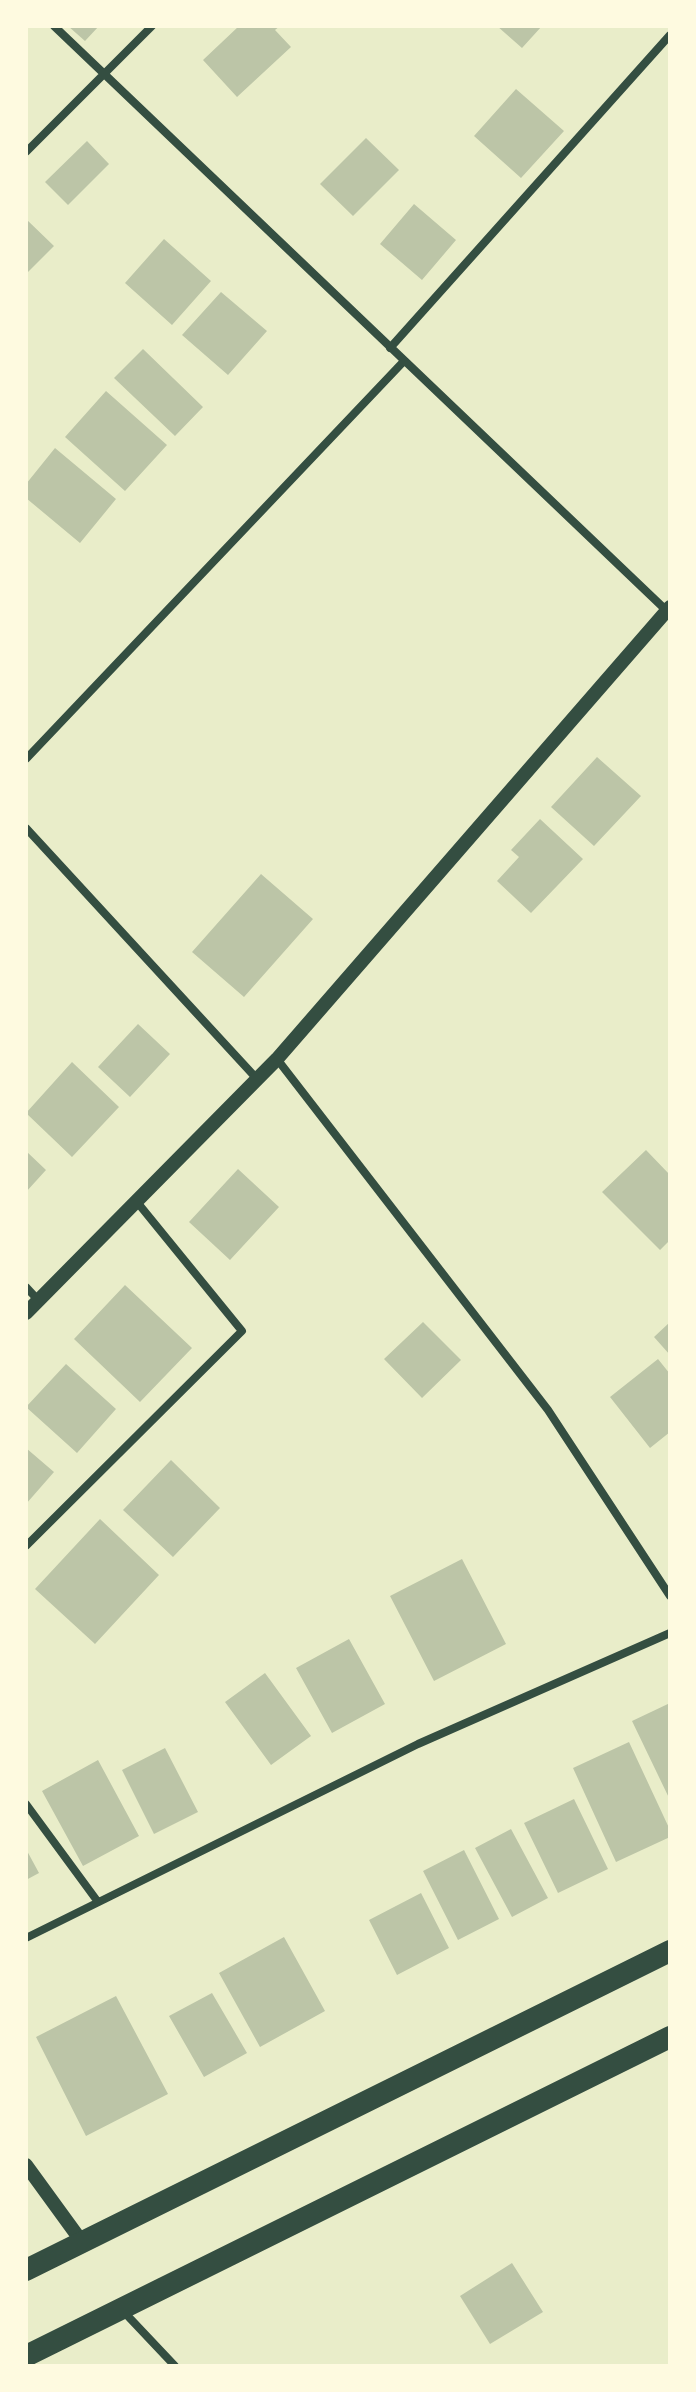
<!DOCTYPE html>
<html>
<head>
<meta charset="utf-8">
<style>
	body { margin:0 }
	#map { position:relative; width:696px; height:2392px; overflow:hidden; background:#e9edc9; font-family:Commissioner,sans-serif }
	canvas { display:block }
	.frame { position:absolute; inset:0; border:28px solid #fefae0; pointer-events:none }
</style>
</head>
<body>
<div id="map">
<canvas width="696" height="2392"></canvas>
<div class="frame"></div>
</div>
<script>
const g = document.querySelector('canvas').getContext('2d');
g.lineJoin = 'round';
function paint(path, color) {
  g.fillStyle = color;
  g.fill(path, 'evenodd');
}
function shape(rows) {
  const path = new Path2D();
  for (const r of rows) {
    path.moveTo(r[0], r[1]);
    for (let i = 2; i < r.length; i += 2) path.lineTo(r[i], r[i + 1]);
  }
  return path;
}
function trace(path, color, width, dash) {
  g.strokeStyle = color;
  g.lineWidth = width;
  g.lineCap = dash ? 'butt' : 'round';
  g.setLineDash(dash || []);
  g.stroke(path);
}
const building = shape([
	[68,26,99,26,85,41],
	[239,26,280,26,275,30,291,47,237,97,203,60],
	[497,26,542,26,522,48],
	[516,89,564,131,521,178,474,136],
	[366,138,399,170,353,216,320,184],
	[87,141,109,164,68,205,45,182],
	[414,204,456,240,422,280,380,244],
	[26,219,54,246,26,274],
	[164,239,211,281,172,325,125,283],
	[221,292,267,331,228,375,182,335],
	[143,349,203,407,175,436,114,378],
	[106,391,167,445,125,491,65,437],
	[55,448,116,499,80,543,26,498,26,484],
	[597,757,641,796,594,846,551,807],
	[540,819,583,859,531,913,497,881,519,857,511,850],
	[261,874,313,919,244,997,192,952],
	[138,1024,170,1054,130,1097,98,1067],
	[72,1062,119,1107,72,1157,26,1113],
	[646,1150,670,1175,670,1240,660,1250,602,1192],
	[26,1151,46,1170,26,1192],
	[238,1169,279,1207,230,1260,189,1222],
	[125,1285,192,1348,140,1402,74,1339],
	[423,1322,461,1360,422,1398,384,1359],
	[670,1322,670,1355,654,1337],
	[658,1359,670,1374,670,1432,650,1448,610,1397],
	[66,1364,116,1409,77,1453,26,1407],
	[26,1448,54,1472,26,1504],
	[171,1460,220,1508,173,1557,123,1510],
	[100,1519,159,1575,95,1644,35,1589],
	[462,1559,506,1644,434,1681,390,1596],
	[349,1639,385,1704,332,1733,296,1668],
	[265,1673,311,1736,271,1765,225,1702],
	[670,1703,670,1800,632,1721],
	[629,1742,670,1830,670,1837,616,1862,573,1768],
	[165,1748,198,1812,154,1834,122,1770],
	[98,1760,139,1836,83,1866,42,1791],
	[574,1799,608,1869,558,1893,524,1823],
	[511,1829,548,1898,512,1917,475,1848],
	[26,1849,39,1873,26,1880],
	[464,1850,499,1919,458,1940,423,1871],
	[421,1893,449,1948,397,1975,369,1920],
	[284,1937,325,2011,260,2047,219,1973],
	[212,1993,247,2053,204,2077,169,2016],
	[116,1996,168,2094,86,2136,36,2037],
	[512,2263,543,2312,490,2344,460,2296]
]);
const minor = shape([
	[54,26,669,613],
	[26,152,152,26],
	[390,348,670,35],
	[26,759,404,361],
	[26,828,258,1080],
	[277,1059,548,1410,670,1596],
	[26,1287,39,1301],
	[26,1546,242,1331,137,1202],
	[26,1804,98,1902],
	[26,1938,418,1744,670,1633],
	[124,2312,175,2366]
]);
const tertiary = shape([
	[26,1313,277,1059,670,607],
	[26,2165,82,2242]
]);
const trunk = shape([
	[26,2270,670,1951],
	[26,2356,670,2037]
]);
paint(building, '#bcc5a7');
trace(minor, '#344e41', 8);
trace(tertiary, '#344e41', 14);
trace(trunk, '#344e41', 22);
</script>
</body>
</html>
